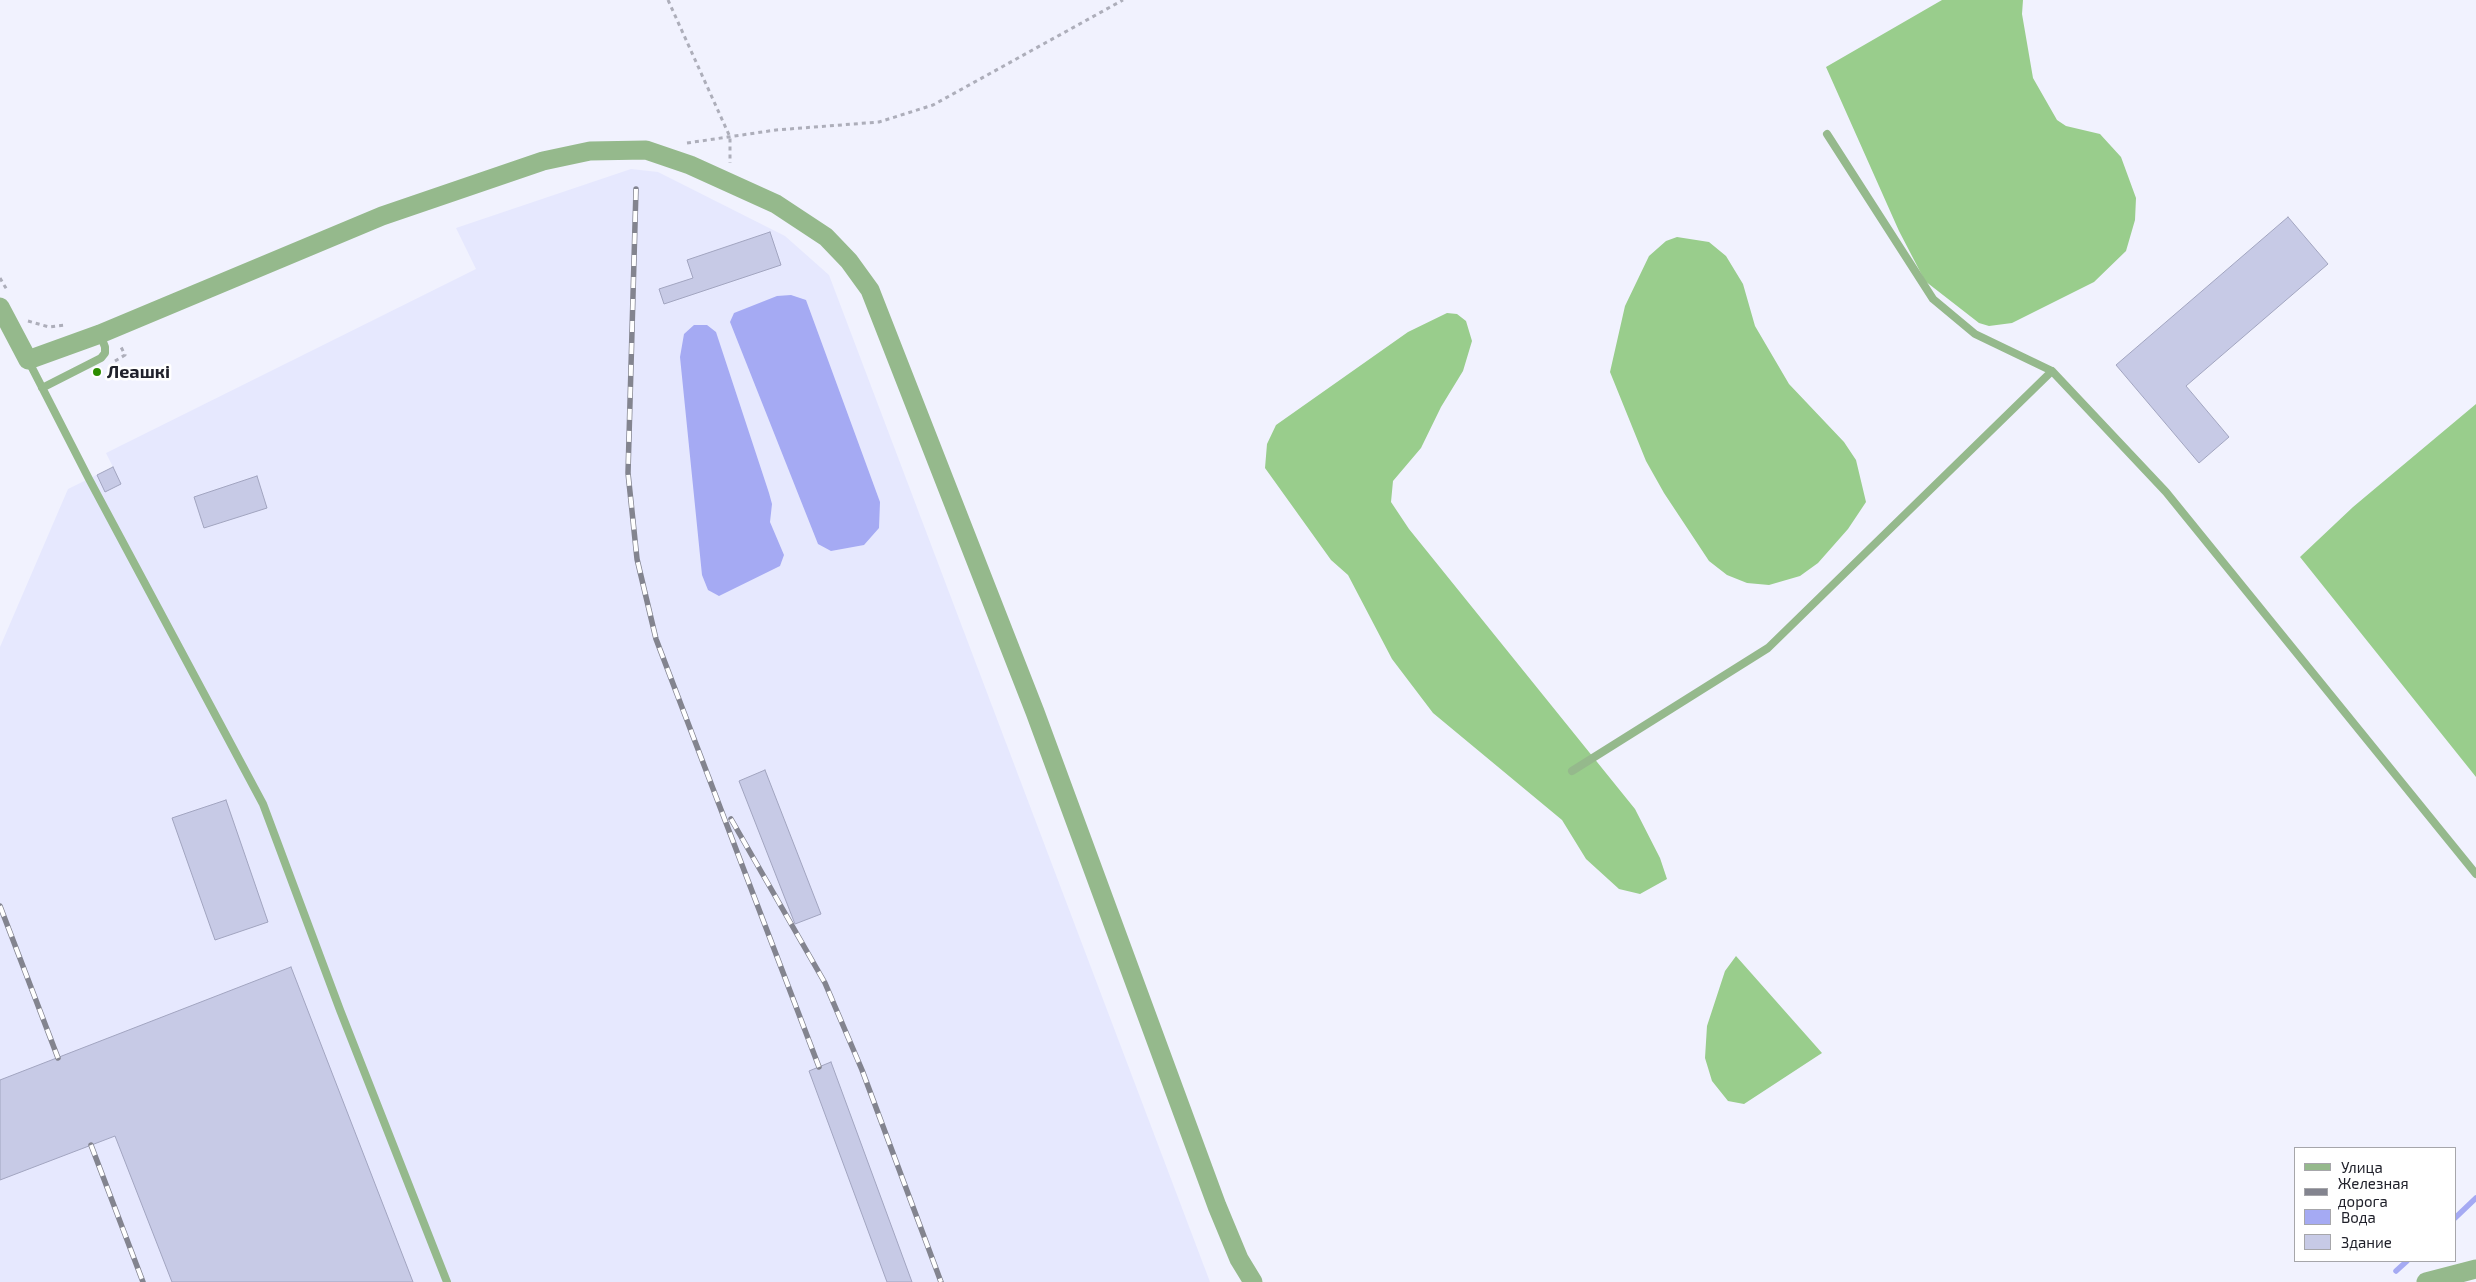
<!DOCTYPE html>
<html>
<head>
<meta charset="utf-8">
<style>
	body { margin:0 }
	#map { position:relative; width:2476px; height:1282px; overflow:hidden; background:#f1f2fe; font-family:"Exo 2",sans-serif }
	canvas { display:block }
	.legend { position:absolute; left:2294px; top:1147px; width:162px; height:115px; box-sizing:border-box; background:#fff; border:1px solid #a6a6aa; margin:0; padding:6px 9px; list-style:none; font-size:15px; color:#20212b }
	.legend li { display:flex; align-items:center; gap:10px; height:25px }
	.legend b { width:25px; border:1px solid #a6a6aa }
</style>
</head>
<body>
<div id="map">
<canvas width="2476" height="1282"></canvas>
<ul class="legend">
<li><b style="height:6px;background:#95b98c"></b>Улица</li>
<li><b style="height:6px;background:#83848f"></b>Железная дорога</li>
<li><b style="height:14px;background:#a5aaf3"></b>Вода</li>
<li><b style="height:14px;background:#c7cae6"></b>Здание</li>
</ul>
</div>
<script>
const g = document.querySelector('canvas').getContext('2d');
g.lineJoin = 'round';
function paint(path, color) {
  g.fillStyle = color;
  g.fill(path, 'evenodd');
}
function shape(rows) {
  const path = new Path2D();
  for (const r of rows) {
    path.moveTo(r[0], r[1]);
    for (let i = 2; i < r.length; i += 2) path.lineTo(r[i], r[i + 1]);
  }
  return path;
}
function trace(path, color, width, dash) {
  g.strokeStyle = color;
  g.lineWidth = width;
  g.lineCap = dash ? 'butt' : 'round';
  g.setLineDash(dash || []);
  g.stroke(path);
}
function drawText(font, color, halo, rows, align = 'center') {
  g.font = font + ' "Exo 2",sans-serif';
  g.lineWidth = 5;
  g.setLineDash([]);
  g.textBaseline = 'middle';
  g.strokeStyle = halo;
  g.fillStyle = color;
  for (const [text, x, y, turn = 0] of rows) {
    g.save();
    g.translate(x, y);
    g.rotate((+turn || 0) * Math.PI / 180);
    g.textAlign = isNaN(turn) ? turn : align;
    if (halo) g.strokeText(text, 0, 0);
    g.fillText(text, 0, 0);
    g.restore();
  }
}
const built = shape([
	[631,169,658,172,785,236,829,275,1210,1282,0,1282,0,647,68,489,113,467,106,453,476,269,456,228]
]);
const forest = shape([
	[1942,0,2023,0,2022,14,2033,78,2057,120,2066,126,2100,134,2121,157,2136,198,2135,220,2126,251,2094,282,2012,323,1989,326,1979,323,1925,281,1899,231,1826,67],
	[1677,237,1709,242,1726,256,1743,284,1755,326,1789,384,1844,442,1856,460,1866,502,1848,529,1818,563,1800,576,1769,585,1747,583,1727,575,1709,561,1664,493,1646,461,1610,372,1625,306,1649,256,1666,241],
	[1447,313,1457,314,1466,321,1472,341,1463,371,1441,407,1421,448,1393,481,1391,502,1409,529,1635,809,1660,858,1667,879,1640,894,1619,889,1586,859,1562,820,1433,713,1392,659,1348,575,1331,560,1265,468,1267,444,1276,425,1408,332],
	[2476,404,2476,777,2300,557,2353,507],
	[1736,956,1822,1053,1744,1104,1728,1101,1712,1081,1705,1058,1707,1026,1725,971]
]);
const water = shape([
	[791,295,806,300,880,502,879,528,864,545,831,551,818,544,730,322,734,313,777,296],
	[694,325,707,325,716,332,769,493,772,504,770,522,784,555,780,566,719,596,708,590,702,575,680,357,684,334]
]);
const stream = shape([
	[2455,1218,2476,1198],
	[2396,1271,2407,1261]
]);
const building = shape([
	[2288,217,2328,264,2186,386,2229,437,2199,463,2116,365,2288,217],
	[770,232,781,265,664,304,659,289,693,278,687,260,770,232],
	[113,467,121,484,105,492,97,475,113,467],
	[257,476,267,508,204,528,194,497,257,476],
	[765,770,821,914,795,924,739,781,765,770],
	[226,800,268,922,215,940,172,818,226,800],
	[291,967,413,1282,172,1282,115,1136,0,1180,0,1080,291,967],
	[831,1062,912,1282,887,1282,809,1071,831,1062]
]);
const path = shape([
	[668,0,730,137,730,163],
	[687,143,776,130,879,122,933,105,1123,0],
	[0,278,7,290],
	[28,321,49,327,66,325],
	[115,361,125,355,120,345]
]);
const service = shape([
	[1827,134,1933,299,1975,334,2052,371,2166,492,2476,874],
	[28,360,89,479,263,804,340,1010,447,1282],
	[42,388,101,358,105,353,105,347,100,334],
	[1572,771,1768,648,2052,371]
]);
const tertiary = shape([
	[0,307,28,360,100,334,382,216,543,161,590,151,646,150,690,165,776,204,826,237,849,261,870,290,1035,712,1217,1206,1239,1259,1253,1282],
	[2426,1282,2476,1269]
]);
const rail = shape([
	[636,189,628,473,637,559,656,639,819,1067],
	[731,819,825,983,862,1070,941,1282],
	[0,906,58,1058],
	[91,1145,143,1282]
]);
const markers = [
	[97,372,5,"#2c8c00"]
];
const poiNames = [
	["Леашкі",107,372]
];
paint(built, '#e6e8fe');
paint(forest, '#99cd8c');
paint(water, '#a5aaf3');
trace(stream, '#a5aaf3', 5.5);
paint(building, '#c7cae6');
trace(building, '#a2a5c0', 1);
trace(path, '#adaeba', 3, [4, 4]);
trace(service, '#95b98c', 8);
trace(tertiary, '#95b98c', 19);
trace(rail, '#83848f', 5.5);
trace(rail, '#fff', 4, [11]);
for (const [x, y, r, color] of markers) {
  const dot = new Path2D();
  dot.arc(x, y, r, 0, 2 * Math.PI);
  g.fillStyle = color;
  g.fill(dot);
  trace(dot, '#fff', 2);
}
drawText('bold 18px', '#20212b', '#fff', poiNames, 'left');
</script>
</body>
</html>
